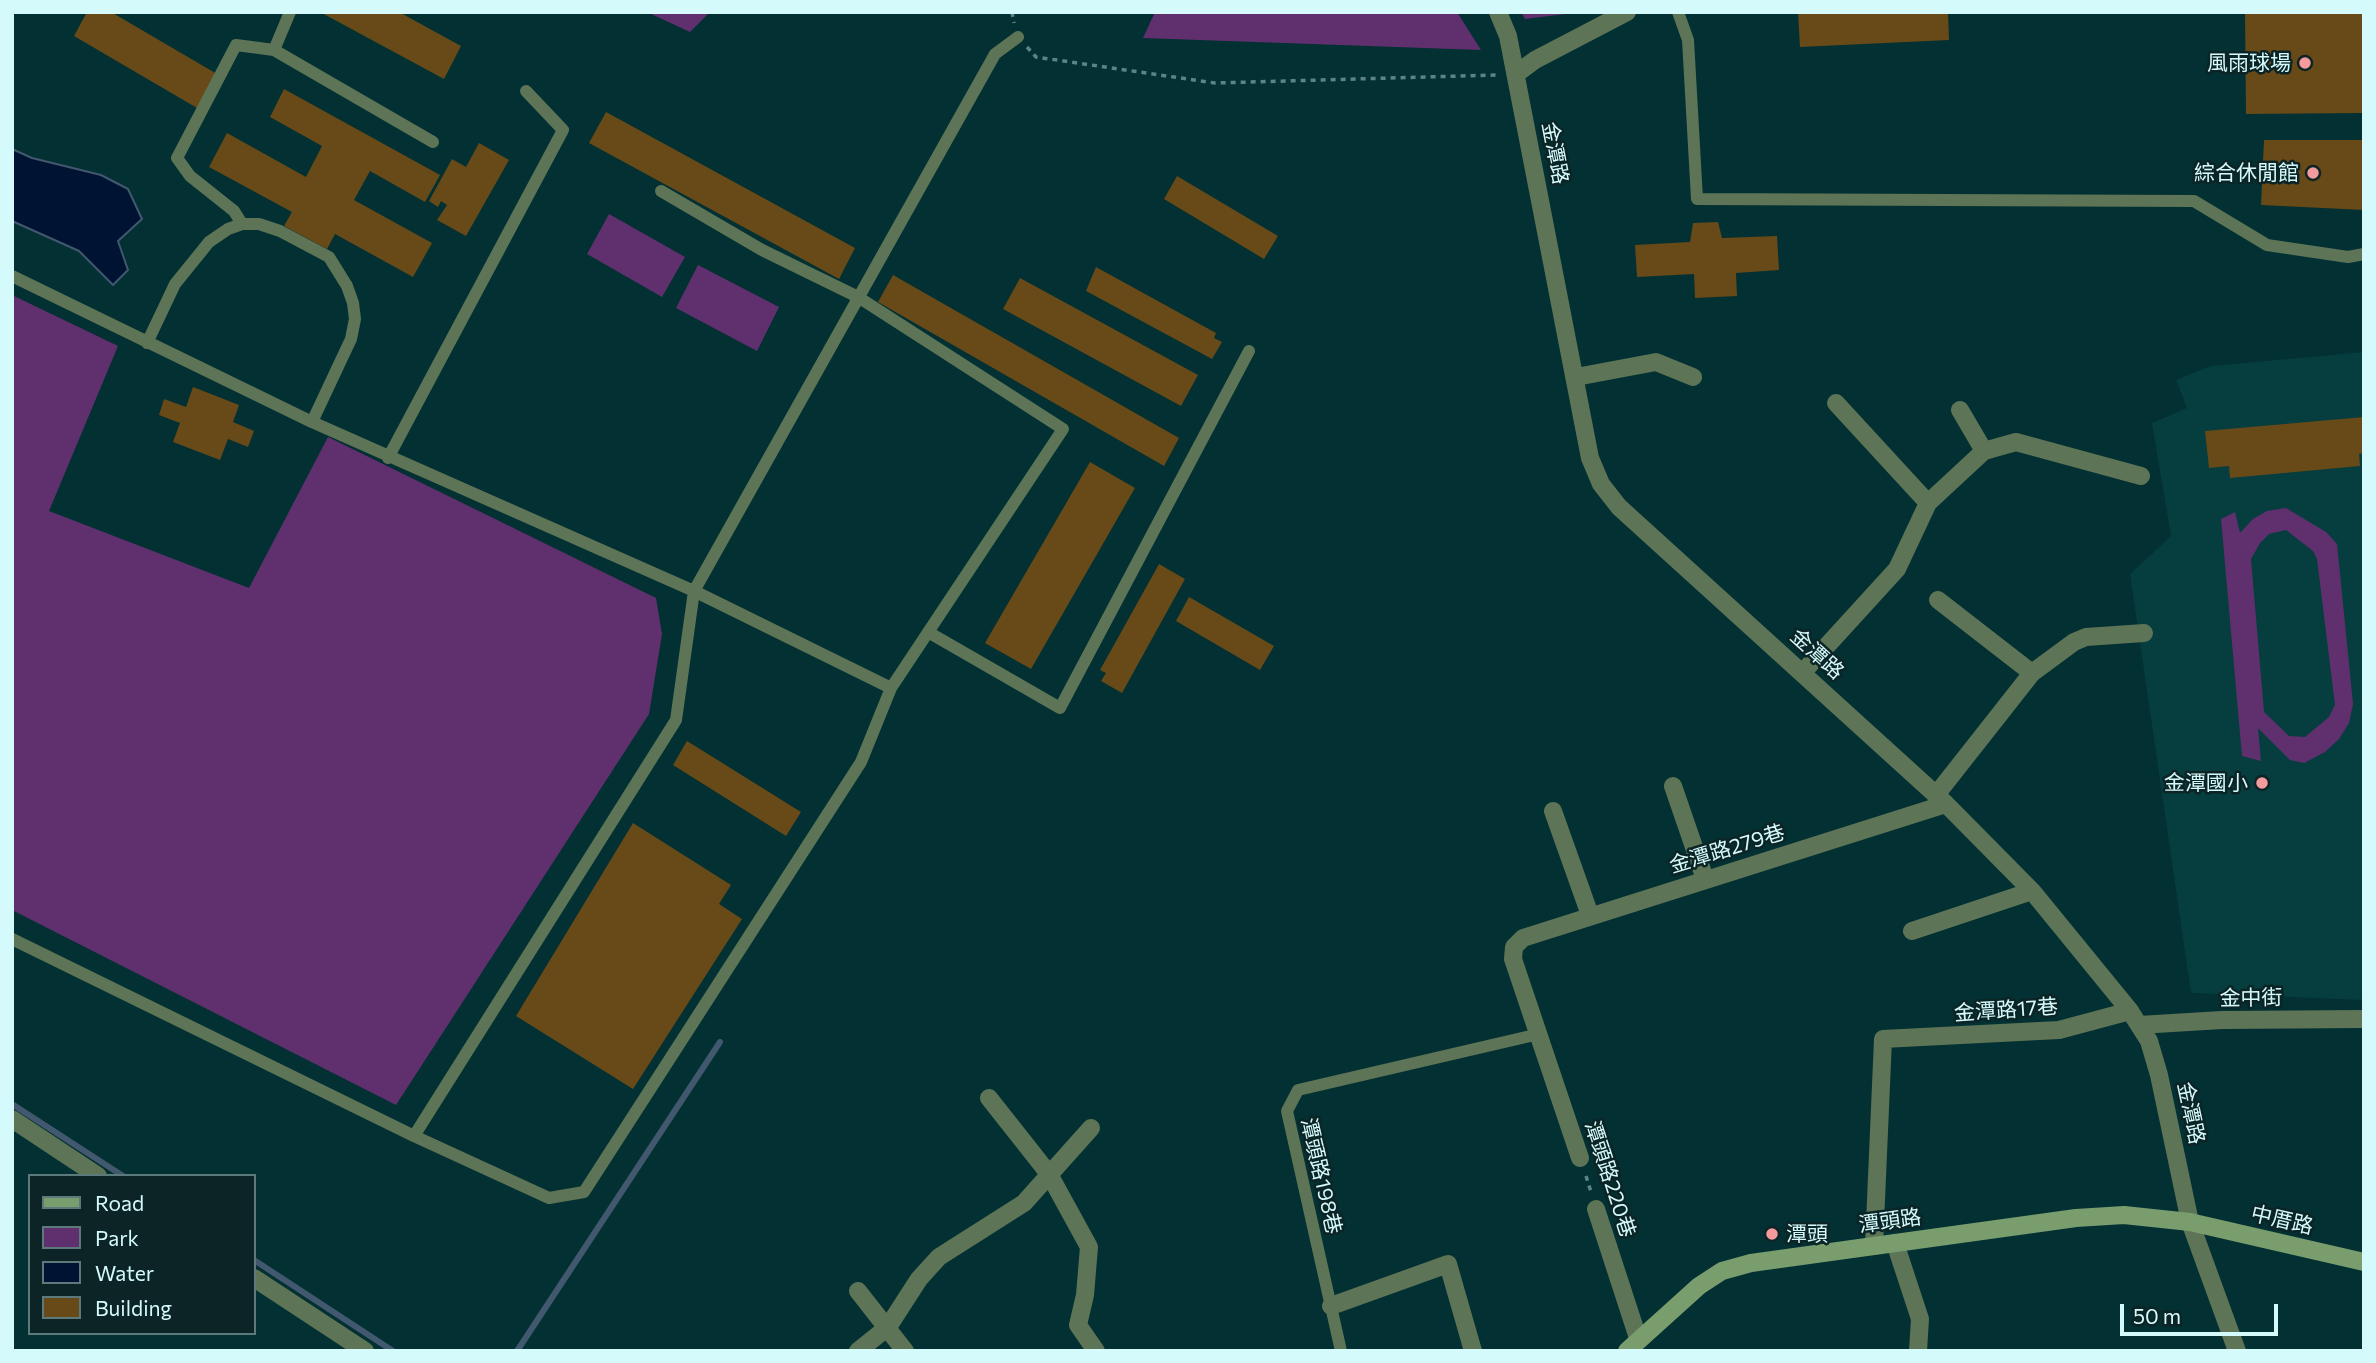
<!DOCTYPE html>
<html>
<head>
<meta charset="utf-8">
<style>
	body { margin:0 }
	#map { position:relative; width:2376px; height:1363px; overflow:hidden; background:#033032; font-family:Commissioner,sans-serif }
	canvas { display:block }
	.frame { position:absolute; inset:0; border:14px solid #d5fafb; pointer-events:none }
	.legend { position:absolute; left:28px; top:1174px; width:228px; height:161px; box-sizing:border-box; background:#0c2425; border:2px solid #5c7a7b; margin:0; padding:9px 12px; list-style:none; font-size:21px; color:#d5fafb }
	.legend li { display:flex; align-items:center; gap:14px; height:35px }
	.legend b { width:35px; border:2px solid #5c7a7b }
	.scale { position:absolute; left:2120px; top:1304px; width:158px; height:32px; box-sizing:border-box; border:4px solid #d5fafb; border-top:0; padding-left:9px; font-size:21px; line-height:24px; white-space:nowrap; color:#d5fafb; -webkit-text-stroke:5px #0c2425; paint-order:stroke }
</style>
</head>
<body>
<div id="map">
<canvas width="2376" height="1363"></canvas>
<div class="frame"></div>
<ul class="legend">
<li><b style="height:9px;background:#7a9d6e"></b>Road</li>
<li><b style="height:19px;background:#60306e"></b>Park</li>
<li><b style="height:19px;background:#011333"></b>Water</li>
<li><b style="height:19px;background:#674a17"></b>Building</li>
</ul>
<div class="scale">50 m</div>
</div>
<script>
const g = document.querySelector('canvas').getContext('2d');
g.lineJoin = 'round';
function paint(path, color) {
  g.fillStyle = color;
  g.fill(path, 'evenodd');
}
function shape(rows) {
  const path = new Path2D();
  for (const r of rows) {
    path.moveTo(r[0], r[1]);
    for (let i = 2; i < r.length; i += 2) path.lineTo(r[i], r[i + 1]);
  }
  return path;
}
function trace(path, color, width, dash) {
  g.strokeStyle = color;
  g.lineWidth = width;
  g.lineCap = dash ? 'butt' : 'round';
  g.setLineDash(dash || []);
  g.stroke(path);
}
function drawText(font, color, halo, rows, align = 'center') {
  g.font = font + ' Commissioner,"Noto Sans TC",sans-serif';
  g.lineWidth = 5;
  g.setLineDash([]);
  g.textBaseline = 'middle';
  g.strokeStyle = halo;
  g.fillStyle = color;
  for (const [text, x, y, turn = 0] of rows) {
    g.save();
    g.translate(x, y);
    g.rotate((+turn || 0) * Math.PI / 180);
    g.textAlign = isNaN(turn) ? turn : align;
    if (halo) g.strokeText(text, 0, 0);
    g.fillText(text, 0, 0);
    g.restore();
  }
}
const built = shape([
	[2364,352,2364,1000,2191,993,2130,574,2171,536,2152,423,2187,408,2176,380,2211,366]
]);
const green = shape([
	[647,12,710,12,690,32],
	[1155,12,1457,12,1481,50,1143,38],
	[1521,12,1565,12,1565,14,1525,19],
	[609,214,685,257,662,297,587,254],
	[698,265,779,307,757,351,676,308],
	[12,295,118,346,49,511,249,588,328,437,656,598,662,634,649,714,396,1105,12,910],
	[2286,508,2326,532,2337,544,2353,704,2349,723,2339,739,2325,752,2304,763,2290,760,2258,728,2261,761,2242,756,2221,519,2235,512,2240,533,2253,519,2267,511],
	[2286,530,2313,551,2317,559,2335,705,2329,717,2305,737,2289,736,2264,712,2251,559,2260,543,2269,534]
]);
const water = shape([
	[12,149,32,158,101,175,128,189,142,219,118,241,128,270,113,285,79,251,12,221,12,149]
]);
const stream = shape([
	[12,1104,123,1176],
	[254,1260,393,1351],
	[517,1351,720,1042]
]);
const building = shape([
	[87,12,111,12,217,74,197,108,74,36],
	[320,12,399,12,461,46,444,79],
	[1798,12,1948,12,1949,40,1800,47],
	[2245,12,2364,12,2364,113,2246,114],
	[284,89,440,175,425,202,370,171,354,200,432,243,413,277,335,234,327,249,284,226,292,212,209,167,227,133,306,177,322,146,270,117],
	[606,112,855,248,839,279,589,143],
	[2264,140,2364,140,2364,210,2261,205],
	[479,143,509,160,466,236,437,220,447,205,441,201,438,207,429,201,452,159,466,167],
	[1177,176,1278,236,1264,259,1164,199],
	[1718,222,1722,238,1777,236,1779,270,1736,273,1737,296,1695,298,1694,274,1637,277,1635,245,1690,242,1693,223],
	[1096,267,1216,333,1214,338,1222,342,1212,359,1086,291],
	[893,275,1179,438,1164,466,878,302],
	[1020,278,1198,375,1181,406,1003,309],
	[193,387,239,405,233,422,254,431,248,447,228,439,220,460,173,442,180,423,159,415,164,399,186,407],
	[2364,417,2364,453,2359,454,2360,466,2230,478,2229,466,2209,468,2205,431],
	[1090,462,1135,488,1031,669,985,643],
	[1159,564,1185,579,1122,693,1101,681,1106,673,1100,670],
	[1189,597,1274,646,1260,670,1176,621],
	[687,741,801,812,786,836,673,765],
	[633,823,731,885,719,904,742,919,633,1089,516,1016]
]);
const path = shape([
	[1012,12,1014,23],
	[1027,47,1036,57,1215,83,1496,75],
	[1586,1176,1591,1192]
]);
const lane = shape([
	[1678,12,1688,40,1697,199,2194,201,2267,245,2348,257,2364,254],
	[274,50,290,12],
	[242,224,234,211,190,176,177,158,236,45,274,50,433,142],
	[12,276,312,422,694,591,891,688,1063,429,858,297,762,250,661,191],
	[147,343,175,284,209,242,228,229,242,224,259,224,280,231,329,257,347,286,353,303,355,319,351,339,312,422],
	[388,458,563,130,526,91],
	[928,632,1060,708,1249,351],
	[12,939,414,1136,676,720,694,591,995,54,1018,37],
	[414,1136,549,1198,584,1192,861,762,891,688],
	[1341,1351,1287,1111,1298,1090,1539,1034]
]);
const street = shape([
	[1498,12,1508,36,1590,458,1601,484,1619,507,1946,804,2032,891,2130,1011,2149,1041,2159,1075,2190,1222,2237,1351],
	[1516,74,1535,60,1627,12],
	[1576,377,1656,362,1693,377],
	[1836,403,1928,503],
	[1960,410,1984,451],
	[1938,600,2032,673],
	[1803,672,1897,569,1928,503,1984,451,2016,442,2141,476],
	[1673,786,1705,879],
	[1936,795,2032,673,2074,642,2086,637,2144,633],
	[1553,811,1590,915],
	[1912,931,2032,891],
	[2139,1025,2222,1020,2364,1019],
	[989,1098,1049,1174,1089,1247,1085,1295,1078,1325,1096,1351],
	[12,1119,98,1176],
	[1580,1158,1513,959,1514,947,1523,938,1946,804],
	[1596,1209,1638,1338],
	[1895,1243,1920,1319,1918,1351],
	[1874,1246,1883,1039,2059,1030,2130,1011],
	[254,1278,365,1351],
	[858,1291,905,1351],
	[1331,1306,1448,1264,1473,1351],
	[858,1351,888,1327,919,1279,939,1257,1024,1203,1091,1128]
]);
const secondary = shape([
	[1627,1351,1699,1286,1722,1271,1751,1263,2076,1218,2124,1215,2190,1222,2364,1262]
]);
const markers = [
	[2305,63,7,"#f59b9d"],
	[2313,173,7,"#f59b9d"],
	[2262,783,7,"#f59b9d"],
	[1772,1234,7,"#f59b9d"]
];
const poiNames = [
	["風雨球場",2291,63],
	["綜合休閒館",2299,173],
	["金潭國小",2248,783],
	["潭頭",1786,1234,"left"]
];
const streetNames = [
	["金潭路",1555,153,79],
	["金潭路",1817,654,42],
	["金潭路279巷",1727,849,-17],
	["金中街",2251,998,-1],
	["金潭路17巷",2006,1010,-4],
	["金潭路",2191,1113,78],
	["潭頭路198巷",1321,1176,77],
	["潭頭路220巷",1610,1179,72],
	["中厝路",2282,1220,13],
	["潭頭路",1890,1221,-8]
];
paint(built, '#063d3e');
paint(green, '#60306e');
paint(water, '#011333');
trace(water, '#41586f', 2);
trace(stream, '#41586f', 6);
paint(building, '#674a17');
trace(path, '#5b8486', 3.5, [5, 5]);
trace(lane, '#5d7456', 12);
trace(street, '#5d7456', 18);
trace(secondary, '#7a9d6e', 18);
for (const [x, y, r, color] of markers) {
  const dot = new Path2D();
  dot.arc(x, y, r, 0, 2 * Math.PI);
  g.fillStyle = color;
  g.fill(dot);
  trace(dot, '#0c2425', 2.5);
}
drawText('21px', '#d5fafb', '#0c2425', poiNames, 'right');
drawText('21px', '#d5fafb', '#0c2425', streetNames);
</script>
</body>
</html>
